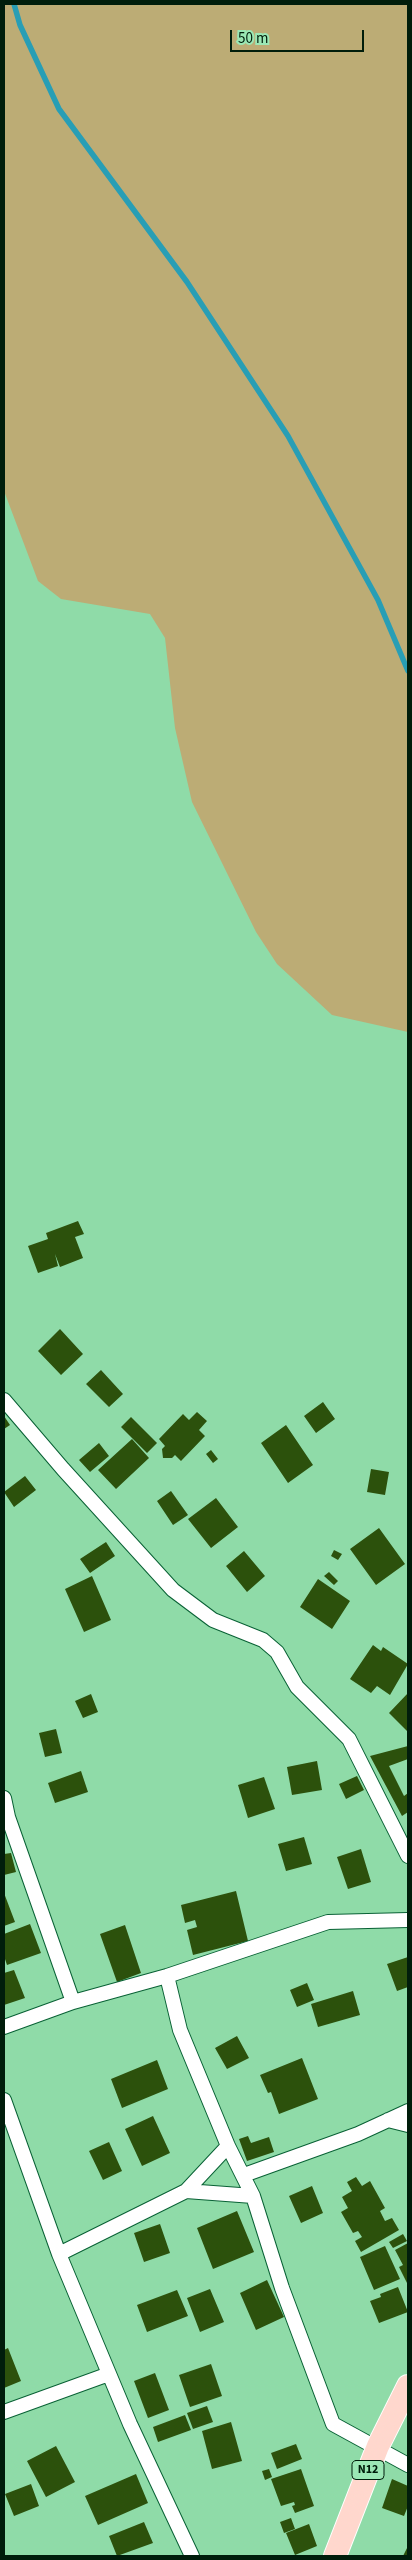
<!DOCTYPE html>
<html>
<head>
<meta charset="utf-8">
<style>
	body { margin:0 }
	#map { position:relative; width:412px; height:2560px; overflow:hidden; background:#8fdba8; font-family:"Source Sans 3",sans-serif }
	canvas { display:block }
	.frame { position:absolute; inset:0; border:5px solid #001d0b; pointer-events:none }
	.scale { position:absolute; left:230px; top:30px; width:134px; height:22px; box-sizing:border-box; border:2px solid #001d0b; border-top:0; padding-left:6px; font-size:15px; line-height:18px; white-space:nowrap; color:#001d0b; -webkit-text-stroke:4px #9be8b5; paint-order:stroke }
</style>
</head>
<body>
<div id="map">
<canvas width="412" height="2560"></canvas>
<div class="frame"></div>
<div class="scale">50 m</div>
</div>
<script>
const g = document.querySelector('canvas').getContext('2d');
g.lineJoin = 'round';
function paint(path, color) {
  g.fillStyle = color;
  g.fill(path, 'evenodd');
}
function shape(rows) {
  const path = new Path2D();
  for (const r of rows) {
    path.moveTo(r[0], r[1]);
    for (let i = 2; i < r.length; i += 2) path.lineTo(r[i], r[i + 1]);
  }
  return path;
}
function trace(path, color, width, dash) {
  g.strokeStyle = color;
  g.lineWidth = width;
  g.lineCap = dash ? 'butt' : 'round';
  g.setLineDash(dash || []);
  g.stroke(path);
}
function drawText(font, color, halo, rows, align = 'center') {
  g.font = font + ' "Source Sans 3",sans-serif';
  g.lineWidth = 5;
  g.setLineDash([]);
  g.textBaseline = 'middle';
  g.strokeStyle = halo;
  g.fillStyle = color;
  for (const [text, x, y, turn = 0] of rows) {
    g.save();
    g.translate(x, y);
    g.rotate((+turn || 0) * Math.PI / 180);
    g.textAlign = isNaN(turn) ? turn : align;
    if (halo) g.strokeText(text, 0, 0);
    g.fillText(text, 0, 0);
    g.restore();
  }
}
const green = shape([
	[4,4,408,4,408,1032,332,1015,277,964,256,932,192,802,175,728,165,638,150,614,61,599,38,581,4,491]
]);
const stream = shape([
	[14,4,20,25,59,109,187,282,288,436,378,600,408,671]
]);
const building = shape([
	[78,1221,84,1234,75,1237,83,1258,60,1267,55,1254,58,1266,38,1273,28,1246,48,1239,46,1233],
	[60,1329,83,1354,61,1375,38,1351],
	[101,1370,123,1394,109,1407,86,1384],
	[323,1402,335,1419,316,1433,304,1416],
	[197,1412,207,1421,199,1430,205,1436,181,1461,175,1455,172,1458,163,1458,162,1449,165,1446,159,1439,183,1414,189,1420],
	[4,1416,10,1425,4,1429],
	[131,1417,157,1443,147,1453,121,1427],
	[286,1425,313,1465,288,1483,261,1443],
	[132,1439,149,1458,116,1489,98,1470],
	[99,1443,109,1456,90,1472,79,1460],
	[211,1450,218,1459,213,1463,206,1454],
	[371,1469,389,1472,385,1495,367,1492],
	[25,1476,36,1490,14,1507,4,1492],
	[171,1491,188,1515,173,1525,157,1501],
	[216,1498,238,1527,211,1548,188,1519],
	[379,1528,405,1564,376,1585,350,1549],
	[106,1542,115,1556,90,1573,80,1559],
	[334,1550,342,1554,338,1560,331,1556],
	[244,1551,265,1576,247,1592,226,1566],
	[329,1572,338,1581,334,1585,324,1576],
	[92,1576,111,1620,84,1632,65,1589],
	[318,1579,350,1601,332,1629,300,1607],
	[373,1645,381,1651,383,1647,408,1664,390,1695,377,1686,371,1693,350,1679],
	[408,1693,408,1732,389,1713],
	[91,1694,98,1712,83,1718,75,1701],
	[56,1729,62,1753,45,1757,39,1733],
	[408,1746,408,1759,389,1766,404,1796,408,1793,408,1812,402,1816,370,1756],
	[317,1761,322,1790,292,1795,287,1767],
	[81,1771,88,1792,55,1803,48,1783],
	[357,1776,364,1790,346,1799,339,1784],
	[264,1777,275,1809,248,1818,238,1785],
	[304,1837,312,1864,286,1871,278,1844],
	[361,1849,371,1882,348,1889,337,1857],
	[11,1853,16,1872,4,1875,4,1854],
	[236,1891,248,1941,193,1955,187,1930,197,1927,195,1920,185,1923,181,1905],
	[4,1893,15,1922,4,1926],
	[30,1924,41,1953,7,1965,4,1956,4,1934],
	[125,1925,141,1973,117,1982,100,1934],
	[408,1957,408,1987,397,1991,387,1964],
	[14,1970,25,1998,4,2005,4,1973],
	[307,1983,314,2000,297,2007,290,1990],
	[353,1991,360,2015,318,2027,311,2004],
	[237,2036,249,2058,227,2069,215,2048],
	[302,2058,318,2099,279,2114,271,2092,268,2093,260,2075],
	[157,2060,168,2089,122,2108,111,2079],
	[153,2116,170,2153,142,2166,125,2129],
	[248,2136,251,2143,269,2137,274,2152,247,2161,239,2139],
	[109,2142,122,2171,103,2180,89,2151],
	[356,2177,362,2186,370,2181,385,2208,380,2211,385,2221,392,2218,399,2230,361,2252,355,2241,362,2237,358,2231,353,2233,341,2212,348,2208,342,2197,352,2191,347,2182],
	[312,2186,323,2213,301,2223,289,2196],
	[237,2211,254,2252,213,2269,197,2228],
	[160,2224,170,2253,144,2262,134,2233],
	[403,2234,407,2241,393,2248,389,2242],
	[408,2243,408,2285,399,2267,403,2265,395,2250],
	[385,2246,400,2279,374,2290,360,2257],
	[267,2280,284,2317,256,2330,240,2293],
	[398,2287,408,2312,379,2323,370,2301,381,2297,380,2294],
	[210,2289,224,2322,200,2332,187,2298],
	[177,2290,188,2316,147,2332,137,2305],
	[8,2348,21,2381,4,2388,4,2350],
	[211,2364,222,2396,190,2407,179,2375],
	[155,2373,169,2410,148,2418,134,2381],
	[207,2406,213,2422,193,2429,187,2413],
	[185,2415,191,2430,158,2442,153,2427],
	[231,2422,242,2461,212,2469,202,2431],
	[296,2444,302,2459,277,2469,271,2453],
	[56,2446,75,2482,46,2497,27,2461],
	[269,2469,272,2477,265,2480,262,2471],
	[301,2469,314,2506,295,2513,292,2506,295,2505,294,2502,281,2506,271,2479],
	[136,2474,148,2503,98,2525,85,2496],
	[392,2479,408,2486,408,2506,404,2516,382,2508],
	[31,2484,39,2506,14,2516,5,2494],
	[291,2518,295,2529,284,2533,280,2522],
	[144,2522,153,2543,117,2556,109,2536],
	[309,2524,317,2546,295,2555,286,2533],
	[408,2546,408,2556,403,2556]
]);
const minor = shape([
	[4,1400,63,1469,173,1590,213,1620,263,1640,277,1652,297,1687,349,1739,408,1856],
	[4,1798,8,1817,73,2002],
	[167,1976,180,2030,228,2146,253,2196,282,2288,333,2424,408,2465],
	[4,2027,73,2002,167,1976,328,1922,408,1920],
	[4,2100,59,2254,130,2424,192,2556],
	[388,2120,408,2125],
	[244,2175,358,2134,408,2111],
	[186,2191,253,2196],
	[59,2254,186,2191,228,2146],
	[4,2412,109,2374]
]);
const primary = shape([
	[335,2556,378,2446,408,2386]
]);
const shields = [
	[368,2470,32]
];
const shieldNames = [
	["N12",368,2470]
];
paint(green, '#bcac75');
trace(stream, '#289eb5', 5.5);
paint(building, '#2c510c');
trace(minor, '#096135', 16);
trace(primary, '#fff', 24);
trace(minor, '#fff', 14);
trace(primary, '#ffd7cd', 22);
for (const [x, y, w] of shields) {
  const box = new Path2D();
  box.roundRect(x - w / 2, y - 9.5, w, 19, 4);
  g.fillStyle = '#9be8b5';
  g.fill(box);
  trace(box, '#001d0b', 1);
}
drawText('bold 12px', '#001d0b', null, shieldNames);
</script>
</body>
</html>
